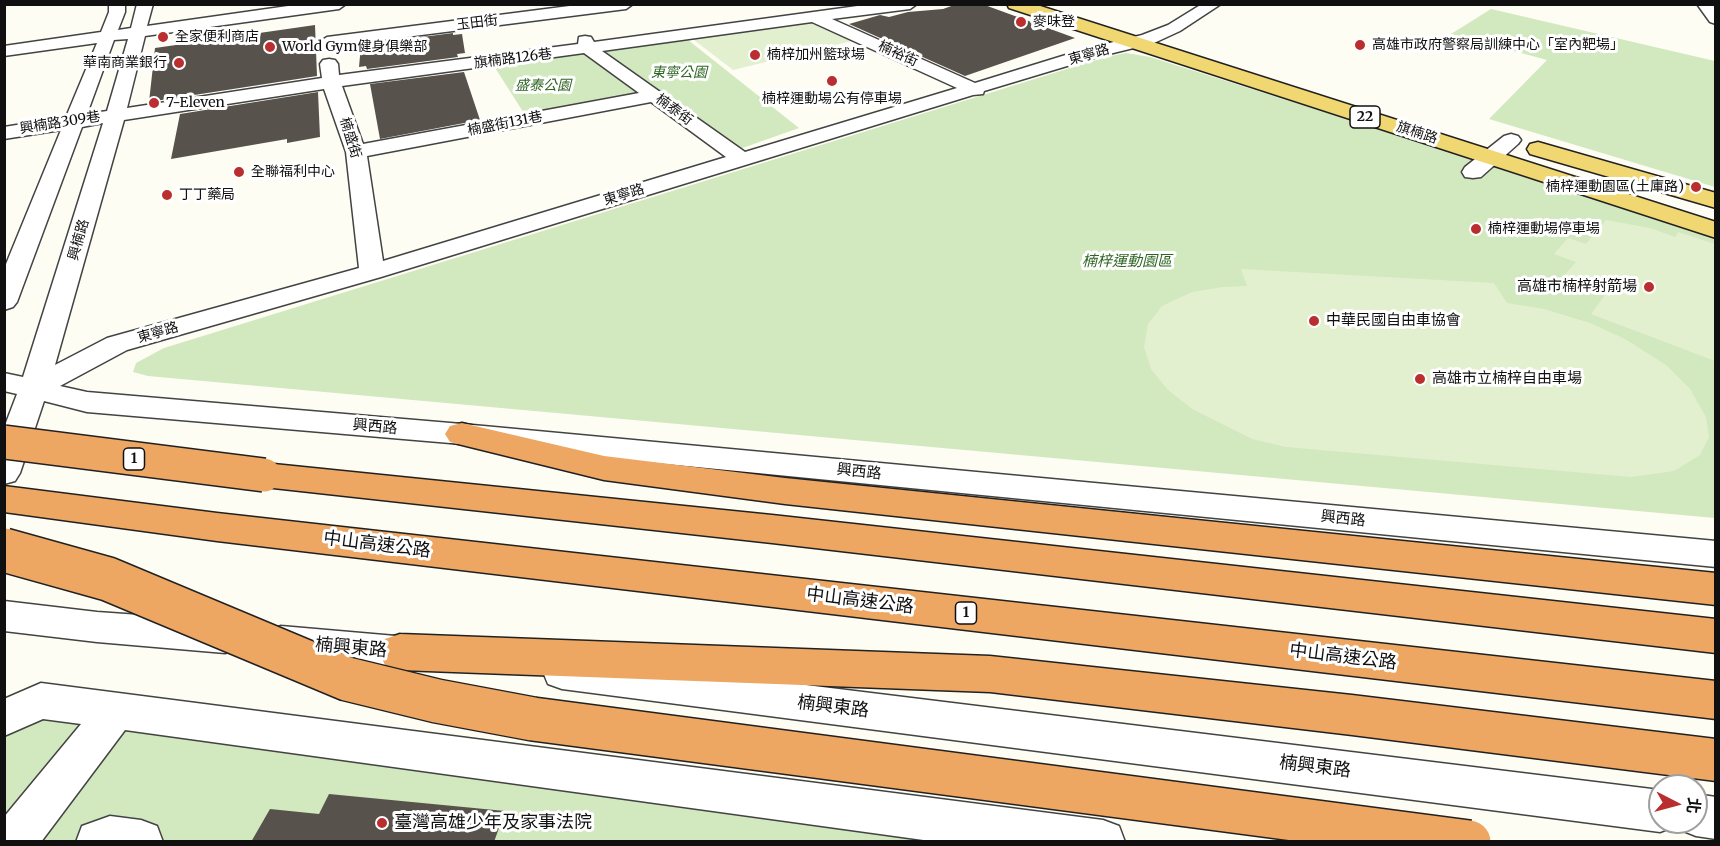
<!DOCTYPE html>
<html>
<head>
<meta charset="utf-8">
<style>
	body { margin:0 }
	#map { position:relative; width:1720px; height:846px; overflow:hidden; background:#fefdf4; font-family:Merriweather,"Noto Sans TC",serif }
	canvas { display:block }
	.frame { position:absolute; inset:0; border:6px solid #101010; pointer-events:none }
	.north { position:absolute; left:1648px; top:774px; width:60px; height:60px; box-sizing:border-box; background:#fff; border:2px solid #9f9f9f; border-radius:50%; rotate:96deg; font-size:16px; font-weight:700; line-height:24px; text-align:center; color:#101010 }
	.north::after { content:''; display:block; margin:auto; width:21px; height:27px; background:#ba2e30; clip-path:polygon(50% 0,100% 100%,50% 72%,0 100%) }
</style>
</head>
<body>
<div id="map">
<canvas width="1720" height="846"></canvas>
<div class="frame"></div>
<div class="north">北</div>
</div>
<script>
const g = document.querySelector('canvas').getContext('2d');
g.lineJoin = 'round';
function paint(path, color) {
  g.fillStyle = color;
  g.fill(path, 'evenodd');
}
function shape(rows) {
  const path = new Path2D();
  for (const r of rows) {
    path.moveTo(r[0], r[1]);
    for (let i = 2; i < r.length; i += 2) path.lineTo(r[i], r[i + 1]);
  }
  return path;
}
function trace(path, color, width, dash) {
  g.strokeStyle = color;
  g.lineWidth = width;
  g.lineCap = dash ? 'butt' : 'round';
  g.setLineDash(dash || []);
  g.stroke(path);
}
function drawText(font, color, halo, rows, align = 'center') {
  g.font = font + ' Merriweather,"Noto Sans TC",serif';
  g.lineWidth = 6;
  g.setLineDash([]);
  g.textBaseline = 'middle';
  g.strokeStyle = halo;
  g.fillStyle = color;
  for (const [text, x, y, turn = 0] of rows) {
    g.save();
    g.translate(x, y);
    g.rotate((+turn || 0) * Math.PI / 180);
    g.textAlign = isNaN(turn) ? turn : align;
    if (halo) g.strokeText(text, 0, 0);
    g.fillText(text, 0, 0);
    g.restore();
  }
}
const green = shape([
	[1491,9,1715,61,1715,187,1489,119,1547,60,1451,34],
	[683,36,799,128,734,151,589,49],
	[583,51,642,96,527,118,492,63],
	[1126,53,1150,57,1715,235,1715,518,148,376,133,372,136,363,164,348,1106,57],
	[50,715,950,841,5,841,4,738,13,730]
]);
const pitch = shape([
	[812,18,860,39,733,70,690,37],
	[1606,220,1650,228,1675,237,1678,232,1715,244,1715,361,1591,314,1605,295,1561,279,1576,262,1554,254,1568,238,1586,244],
	[1241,269,1494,283,1507,303,1544,309,1590,323,1625,339,1666,365,1690,389,1706,417,1709,437,1700,455,1674,471,1631,477,1286,447,1252,439,1192,409,1167,389,1151,369,1144,347,1148,324,1162,306,1192,292,1223,287,1247,286]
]);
const building = shape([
	[957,4,982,4,1075,38,965,76,849,24,880,15,889,17,908,12,943,9],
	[315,25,317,76,149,102,155,48],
	[453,33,453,35,462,34,465,53,457,54,458,57,367,69,366,66,359,67,361,45],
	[464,72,480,120,380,139,370,84],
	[318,92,320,137,287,143,287,139,171,159,180,114],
	[329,794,505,811,494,842,251,842,270,809,319,814]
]);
const minor = shape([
	[109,4,125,4,125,12,118,30,131,28,137,4,153,4,147,26,302,4,346,4,339,9,145,36,127,108,322,78,320,64,323,60,329,59,335,60,338,64,339,75,578,44,579,37,585,36,591,37,594,42,872,4,917,4,910,9,832,19,975,83,1085,49,1142,35,1168,25,1202,4,1221,4,1180,31,1154,43,1097,57,984,91,983,94,973,95,381,277,127,350,60,386,87,392,462,424,1716,541,1716,567,462,444,87,412,44,401,20,473,15,481,4,484,4,428,17,394,4,391,4,373,23,377,103,123,82,127,17,302,13,307,4,310,4,269,61,130,4,139,4,127,66,117,97,43,4,56,4,46,101,32,109,12,109,4],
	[812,22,957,88,745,152,602,51,812,22],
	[128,39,107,111,87,114,114,40,128,39],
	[584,53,639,93,363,144,342,86,584,53],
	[324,89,346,152,359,268,107,338,55,365,124,120,324,89],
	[651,102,726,157,383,261,367,156,651,102],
	[585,4,633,4,626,9,327,47,319,42,327,37,585,4],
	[1697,4,1713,4,1716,8,1716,24,1710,22,1697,4],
	[1511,134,1518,136,1521,140,1518,144,1481,177,1473,178,1465,177,1462,172,1465,167,1504,136,1511,134],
	[4,601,97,612,225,621,238,626,244,637,238,648,225,653,97,642,4,631,4,601],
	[281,626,419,638,432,643,438,654,432,665,419,670,281,658,268,653,262,642,268,631,281,626],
	[562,655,1660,790,1660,822,1677,822,1675,826,1660,832,562,689,548,684,543,672,548,660,562,655],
	[41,683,1103,820,1119,826,1125,842,938,842,125,730,41,842,4,842,4,817,81,724,43,719,4,736,4,699,41,683],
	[1696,794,1716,797,1716,839,1696,836,1681,830,1677,822,1696,822,1696,794],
	[110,816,141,820,157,826,163,842,76,842,82,826,110,816]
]);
const major = shape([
	[1007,4,1034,4,1716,222,1716,238,1009,8,1007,4],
	[1538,142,1716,193,1716,208,1530,154,1527,149,1530,144,1538,142]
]);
const highway = shape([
	[462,423,604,456,785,478,1716,573,1716,605,785,504,604,480,450,442,445,434,450,426,462,423],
	[264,463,772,515,1716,619,1716,653,772,543,264,487,252,484,247,475,252,466,264,463],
	[4,486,217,513,1716,681,1716,719,217,541,4,512,4,486],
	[400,634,990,656,1352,695,1716,739,1716,781,1352,735,990,692,400,670,385,665,379,652,385,639,400,634]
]);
const highwayBridgeFar1 = shape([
	[4,442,264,475]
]);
const highwayBridge = shape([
	[4,550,108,579,347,679,437,701,533,719,1469,842]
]);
const markers = [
	[1021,22,6,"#ba2e30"],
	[163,37,6,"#ba2e30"],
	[1360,45,6,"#ba2e30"],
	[270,47,6,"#ba2e30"],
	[755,55,6,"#ba2e30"],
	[179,63,6,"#ba2e30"],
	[832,81,6,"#ba2e30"],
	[154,103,6,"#ba2e30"],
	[239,172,6,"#ba2e30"],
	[1696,187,6,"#ba2e30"],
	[167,195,6,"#ba2e30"],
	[1476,229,6,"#ba2e30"],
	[1649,287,6,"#ba2e30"],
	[1314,321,6,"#ba2e30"],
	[1420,379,6,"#ba2e30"],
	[382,823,6,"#ba2e30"]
];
const farPoinames = [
	["麥味登",1033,22],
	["全家便利商店",175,37],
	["高雄市政府警察局訓練中心「室內靶場」",1372,45],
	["World Gym健身俱樂部",282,47],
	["楠梓加州籃球場",767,55],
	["華南商業銀行",167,63,"right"],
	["楠梓運動場公有停車場",832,99,"center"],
	["7-Eleven",166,103],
	["全聯福利中心",251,172],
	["楠梓運動園區(土庫路)",1684,187,"right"],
	["丁丁藥局",179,195],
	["楠梓運動場停車場",1488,229]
];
const farStreetnames = [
	["玉田街",477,23,-7],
	["楠裕街",898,54,24],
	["東寧路",1089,55,-16],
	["旗楠路126巷",513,59,-7],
	["楠泰街",674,110,36],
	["興楠路309巷",60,123,-9],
	["楠盛街131巷",505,124,-11],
	["旗楠路",1417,133,18],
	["楠盛街",350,138,73],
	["東寧路",624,195,-17],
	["興楠路",79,240,-74],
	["東寧路",158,333,-16]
];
const farParknames = [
	["東寧公園",679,73],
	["盛泰公園",543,86]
];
const shields = [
	[1365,117,30],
	[134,459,21],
	[966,613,21]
];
const shieldNames = [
	["22",1365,117],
	["1",134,459],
	["1",966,613]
];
const parkNames = [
	["楠梓運動園區",1127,262]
];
const poiNames = [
	["高雄市楠梓射箭場",1637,287,"right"],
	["中華民國自由車協會",1326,321],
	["高雄市立楠梓自由車場",1432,379]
];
const streetNames = [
	["興西路",375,427,5],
	["興西路",859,472,6],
	["興西路",1343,519,6]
];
const nearStreetnames = [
	["中山高速公路",377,545,7],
	["中山高速公路",860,601,7],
	["楠興東路",351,648,5],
	["中山高速公路",1343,657,7],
	["楠興東路",833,707,7],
	["楠興東路",1315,767,7]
];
const nearPoinames = [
	["臺灣高雄少年及家事法院",394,823]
];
paint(green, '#d2e8be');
paint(pitch, '#e3f0cf');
paint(building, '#58524d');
trace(minor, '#434343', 3);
trace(major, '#212121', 3);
trace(highway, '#212121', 3);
paint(minor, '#fff');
paint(major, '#f1d771');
paint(highway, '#eda763');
trace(highwayBridgeFar1, '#212121', 36, []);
trace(highwayBridge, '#212121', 46, []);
trace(highwayBridgeFar1, '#eda763', 33);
trace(highwayBridge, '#eda763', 43);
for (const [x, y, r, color] of markers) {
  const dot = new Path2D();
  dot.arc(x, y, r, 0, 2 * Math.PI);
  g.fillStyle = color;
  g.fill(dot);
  trace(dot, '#fff', 2);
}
drawText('14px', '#101010', '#fff', farPoinames, 'left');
drawText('14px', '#101010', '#fff', farStreetnames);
drawText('italic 14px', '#2e6522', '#fff', farParknames);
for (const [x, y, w] of shields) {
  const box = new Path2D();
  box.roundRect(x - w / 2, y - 11, w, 22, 4.5);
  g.fillStyle = '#fff';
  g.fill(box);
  trace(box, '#101010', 1.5);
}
drawText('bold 14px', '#101010', null, shieldNames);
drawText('italic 15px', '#2e6522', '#fff', parkNames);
drawText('15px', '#101010', '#fff', poiNames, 'left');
drawText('15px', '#101010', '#fff', streetNames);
drawText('18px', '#101010', '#fff', nearStreetnames);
drawText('18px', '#101010', '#fff', nearPoinames, 'left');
</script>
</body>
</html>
